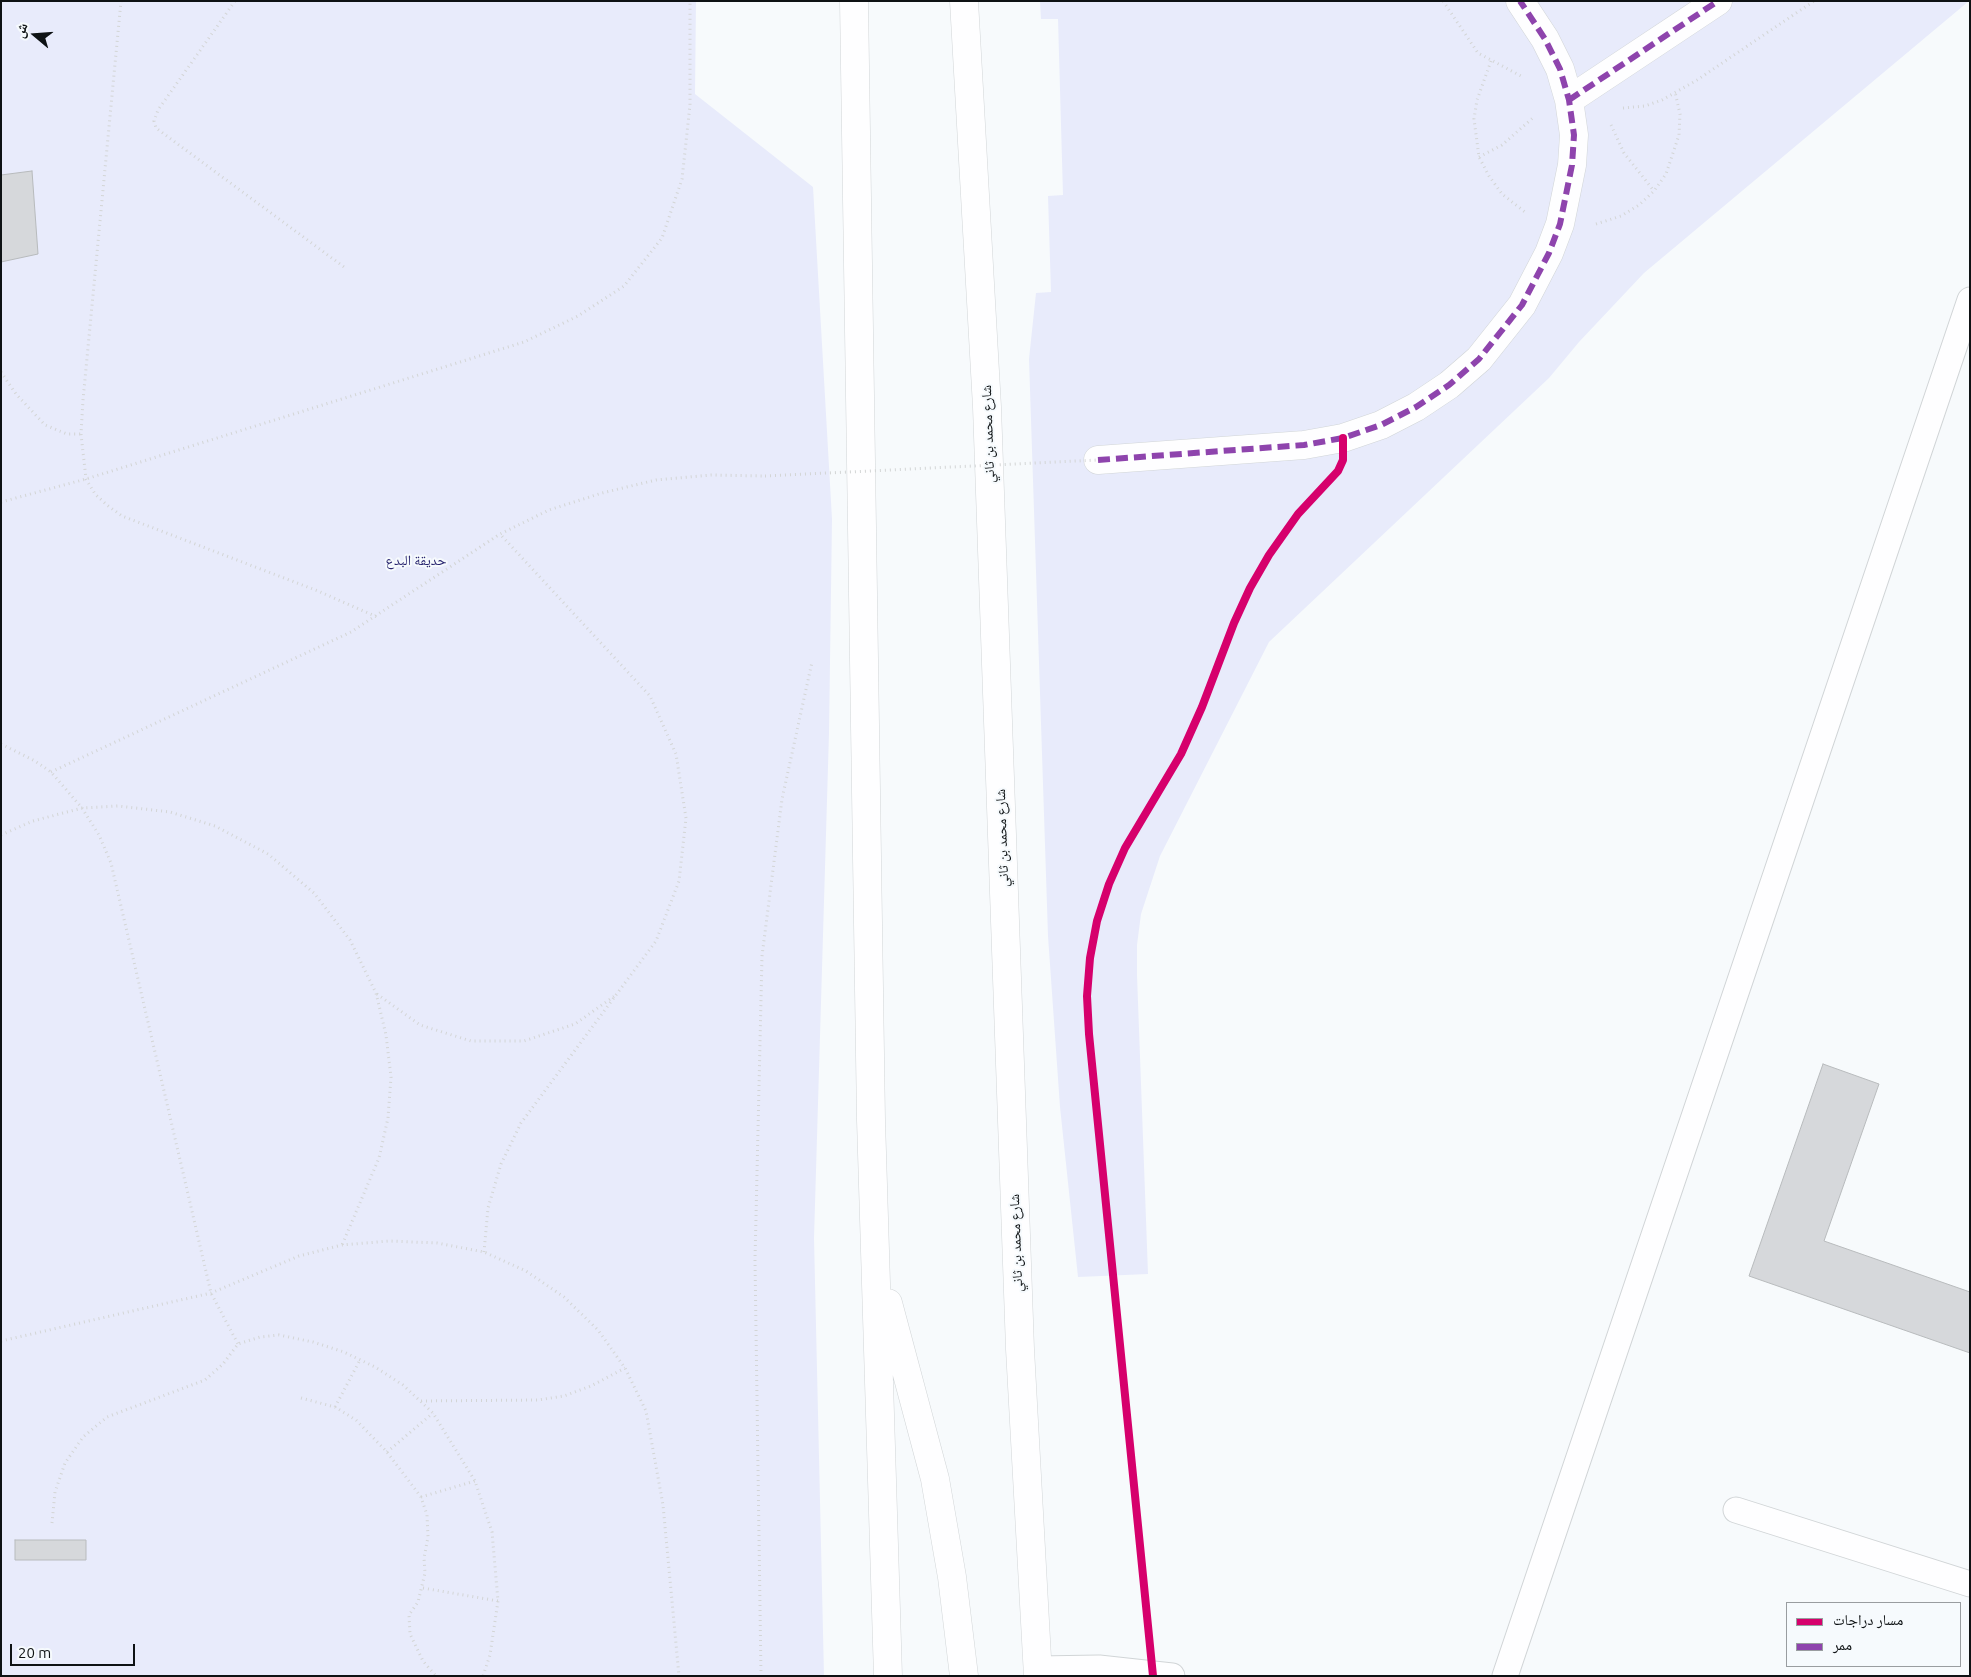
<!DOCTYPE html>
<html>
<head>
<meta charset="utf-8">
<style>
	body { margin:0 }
	#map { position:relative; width:1971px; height:1677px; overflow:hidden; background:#f7fafc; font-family:Ubuntu,"Noto Naskh Arabic",sans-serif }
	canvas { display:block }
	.frame { position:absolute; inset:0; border:2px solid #0e1214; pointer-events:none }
	.legend { position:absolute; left:1786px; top:1602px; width:175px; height:65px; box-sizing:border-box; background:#f6fafd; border:1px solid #999da0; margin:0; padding:6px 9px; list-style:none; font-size:15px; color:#0e1214 }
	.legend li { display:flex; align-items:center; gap:10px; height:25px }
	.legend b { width:25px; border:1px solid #999da0 }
	.north { position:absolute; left:10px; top:10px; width:50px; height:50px; -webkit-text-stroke:4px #f6fafd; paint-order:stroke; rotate:288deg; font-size:14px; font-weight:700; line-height:20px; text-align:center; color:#0e1214 }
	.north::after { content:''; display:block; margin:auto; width:18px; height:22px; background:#0e1214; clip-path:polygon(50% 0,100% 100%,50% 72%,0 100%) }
	.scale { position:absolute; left:10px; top:1644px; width:125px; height:22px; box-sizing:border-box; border:2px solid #0e1214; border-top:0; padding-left:6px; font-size:15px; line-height:18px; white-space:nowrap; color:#0e1214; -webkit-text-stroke:4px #f6fafd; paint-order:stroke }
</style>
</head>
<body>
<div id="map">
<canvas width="1971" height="1677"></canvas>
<div class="frame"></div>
<ul class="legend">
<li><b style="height:6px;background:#d6006c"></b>مسار دراجات</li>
<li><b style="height:6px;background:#8e44ad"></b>ممر</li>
</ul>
<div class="north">ش</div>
<div class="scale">20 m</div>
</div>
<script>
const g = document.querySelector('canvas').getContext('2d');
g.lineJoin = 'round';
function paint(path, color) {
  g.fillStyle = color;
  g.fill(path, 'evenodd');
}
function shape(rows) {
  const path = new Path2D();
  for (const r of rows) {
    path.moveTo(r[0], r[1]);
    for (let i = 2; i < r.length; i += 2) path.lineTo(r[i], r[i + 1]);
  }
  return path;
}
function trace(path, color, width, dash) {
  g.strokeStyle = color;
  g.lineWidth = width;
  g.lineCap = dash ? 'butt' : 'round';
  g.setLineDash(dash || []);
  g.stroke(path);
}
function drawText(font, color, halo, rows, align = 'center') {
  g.font = font + ' Ubuntu,"Noto Naskh Arabic",sans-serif';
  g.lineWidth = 4;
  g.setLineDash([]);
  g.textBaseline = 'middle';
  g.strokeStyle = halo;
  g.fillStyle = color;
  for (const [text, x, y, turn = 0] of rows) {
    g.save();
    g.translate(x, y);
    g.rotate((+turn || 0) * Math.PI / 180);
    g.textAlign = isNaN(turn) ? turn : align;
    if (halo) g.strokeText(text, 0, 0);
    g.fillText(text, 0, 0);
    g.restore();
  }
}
const green = shape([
	[1,1,696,1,695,94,813,187,832,519,829,733,814,1238,824,1676,1,1676],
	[1040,1,1969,1,1644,273,1579,342,1549,378,1269,642,1160,856,1141,914,1137,945,1137,975,1148,1274,1078,1277,1060,1107,1048,936,1029,359,1036,293,1051,292,1048,196,1063,195,1058,19,1041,19]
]);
const building = shape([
	[32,171,38,254,1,262,1,175,32,171],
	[1823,1064,1879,1084,1824,1241,1970,1292,1970,1353,1749,1276,1823,1064],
	[15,1540,86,1540,86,1560,15,1560,15,1540]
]);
const path = shape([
	[121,1,83,400,81,434,86,479,95,494,107,505,122,516,318,591,377,617],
	[235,1,158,110,154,121,156,128,344,267],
	[1027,1,1027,6],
	[1443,1,1478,53,1521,76],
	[1491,61,1477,100,1474,119,1479,157,1489,176,1502,194,1525,212],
	[1623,108,1645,106,1662,100,1697,80,1814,1],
	[1611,125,1624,153,1654,191],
	[1479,157,1502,145,1535,116],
	[1596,224,1621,216,1639,205,1654,191,1666,174,1679,135,1680,114,1675,92],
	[1,372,16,394,45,425,67,434,81,434],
	[1,502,86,479,524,342,578,316,624,286,662,238,682,179,690,105,690,1],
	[1,744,35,761,51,772,82,808,99,835,111,863,211,1293,238,1344],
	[51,772,351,632,500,534,549,510,602,493,656,480,711,475,765,476],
	[1,835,33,821,82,808,118,806,170,812,215,826,268,854,314,893,350,940,376,993,386,1035,391,1077,388,1118,379,1158,342,1245],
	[377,994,420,1025,471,1041,524,1041,575,1024,616,995],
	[484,1252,488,1208,501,1164,521,1123,656,941,679,881,686,818,676,754,650,696,500,534],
	[1,1341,211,1293,299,1256,342,1245,389,1241,437,1243,484,1252,526,1271,564,1297,598,1330,625,1368,646,1411,663,1505,679,1676],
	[301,1398,335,1407,356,1420,387,1452,421,1497,427,1515,428,1537,424,1558,425,1573,418,1602,409,1615,410,1634,423,1661,436,1676],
	[421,1401,538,1400,564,1396,591,1386,625,1368],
	[335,1407,360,1360],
	[387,1452,433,1413],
	[421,1497,475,1481],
	[52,1523,55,1492,65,1463,83,1437,107,1417,205,1380,223,1364,238,1344,260,1337,279,1335,313,1342,344,1352,375,1367,403,1385,433,1413,475,1481,492,1532,498,1601,490,1655,483,1676],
	[423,1588,498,1601],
	[761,1676,755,1260,762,956,782,799,812,662]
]);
const lane = shape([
	[1736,1510,1970,1584],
	[1038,1669,1099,1668,1172,1676],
	[1505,1676,1970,300]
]);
const street = shape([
	[1569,100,1718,1],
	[1098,460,1304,445,1343,438,1381,425,1416,407,1449,385,1479,359,1522,305,1549,253,1560,224,1572,165,1574,135,1569,100,1560,69,1545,39,1520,1]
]);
const primary = shape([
	[854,1,871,1120,888,1676],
	[964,1,987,407,1020,1349,1038,1676],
	[888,1303,935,1479,952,1577,964,1676]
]);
const pathBridge = shape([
	[765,476,1098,460]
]);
const quiet = shape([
	[1569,100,1718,1],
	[1098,460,1304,445,1343,438,1381,425,1416,407,1449,385,1479,359,1522,305,1549,253,1560,224,1572,165,1574,135,1569,100,1560,69,1545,39,1520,1]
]);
const cycleway = shape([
	[1153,1676,1089,1034,1087,996,1090,958,1097,921,1109,884,1125,848,1181,754,1202,707,1234,623,1250,588,1269,555,1298,514,1338,471,1343,460,1343,438]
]);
const streetNames = [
	["شارع محمد بن ثاني",988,434,-92],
	["شارع محمد بن ثاني",1002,838,-92],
	["شارع محمد بن ثاني",1016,1243,-92]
];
const parkNames = [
	["حديقة البدع",416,560]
];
paint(green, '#e8ebfb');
paint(building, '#d6d8db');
trace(building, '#b8bbbd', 1);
trace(lane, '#d1d5d7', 27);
trace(street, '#d1d5d7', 29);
trace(primary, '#d1d5d7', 29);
trace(path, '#d3d5d5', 3, [1, 4]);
trace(lane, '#fefeff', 25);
trace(street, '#fefeff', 28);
trace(primary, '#fefeff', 28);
trace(pathBridge, '#d3d5d5', 3, [1, 4]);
trace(quiet, '#8e44ad', 6, [12, 6]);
trace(cycleway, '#d6006c', 8);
drawText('14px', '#0e1214', '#f6fafd', streetNames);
drawText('14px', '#27246e', '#f6fafd', parkNames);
</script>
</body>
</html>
